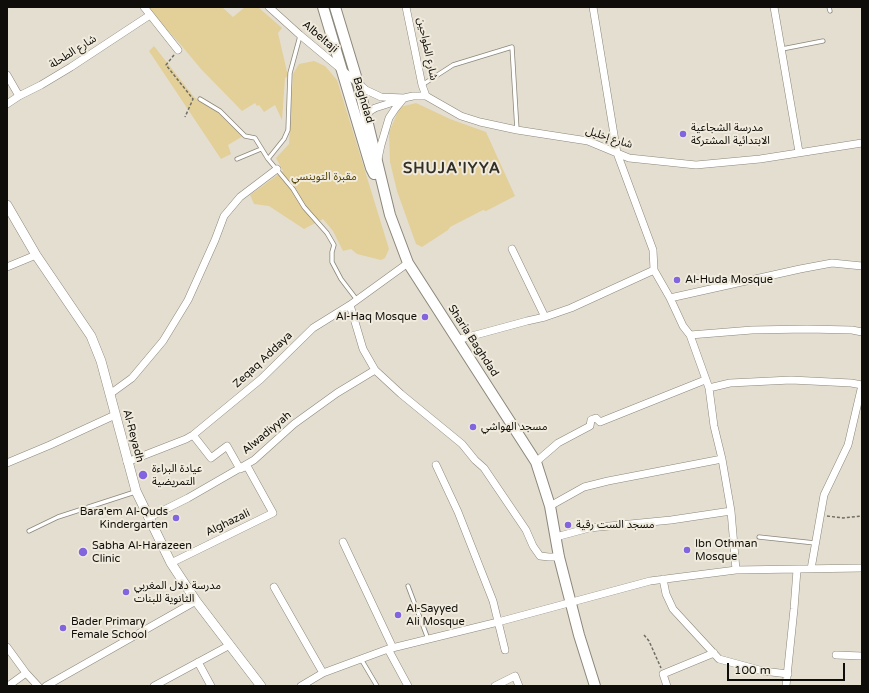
<!DOCTYPE html>
<html>
<head>
<meta charset="utf-8">
<style>
	body { margin:0 }
	#map { position:relative; width:869px; height:693px; overflow:hidden; background:#e3ded0; font-family:"Varela Round",sans-serif }
	canvas { display:block }
	.frame { position:absolute; inset:0; border:8px solid #0f0d09; pointer-events:none }
	.scale { position:absolute; left:727px; top:663px; width:118px; height:18px; box-sizing:border-box; border:2px solid #0f0d09; border-top:0; padding-left:5px; font-size:12px; line-height:14px; white-space:nowrap; color:#0f0d09; -webkit-text-stroke:3px #f0ebdd; paint-order:stroke }
</style>
</head>
<body>
<div id="map">
<canvas width="869" height="693"></canvas>
<div class="frame"></div>
<div class="scale">100 m</div>
</div>
<script>
const g = document.querySelector('canvas').getContext('2d');
g.lineJoin = 'round';
function paint(path, color) {
  g.fillStyle = color;
  g.fill(path, 'evenodd');
}
function shape(rows) {
  const path = new Path2D();
  for (const r of rows) {
    path.moveTo(r[0], r[1]);
    for (let i = 2; i < r.length; i += 2) path.lineTo(r[i], r[i + 1]);
  }
  return path;
}
function trace(path, color, width, dash) {
  g.strokeStyle = color;
  g.lineWidth = width;
  g.lineCap = dash ? 'butt' : 'round';
  g.setLineDash(dash || []);
  g.stroke(path);
}
function drawText(font, color, halo, rows, align = 'center') {
  g.font = font + ' "Varela Round","Noto Sans Arabic",sans-serif';
  g.lineWidth = 4;
  g.setLineDash([]);
  g.textBaseline = 'middle';
  g.strokeStyle = halo;
  g.fillStyle = color;
  for (const [text, x, y, turn = 0] of rows) {
    g.save();
    g.translate(x, y);
    g.rotate((+turn || 0) * Math.PI / 180);
    g.textAlign = isNaN(turn) ? turn : align;
    if (halo) g.strokeText(text, 0, 0);
    g.fillText(text, 0, 0);
    g.restore();
  }
}
const green = shape([
	[150,7,222,7,233,17,245,7,258,7,282,28,278,33,288,76,285,78,282,120,275,105,264,112,259,105,257,106,255,103,242,111,201,69,181,45,148,9],
	[154,46,194,97,220,114,243,136,228,145,231,154,221,159,149,51],
	[314,61,325,66,337,80,389,249,385,258,381,260,357,254,351,249,343,251,333,231,323,219,304,229,269,206,254,204,250,195,283,171,276,158,289,144,293,74,299,64],
	[416,103,450,119,486,132,515,196,486,211,483,210,450,227,448,230,422,247,416,244,397,191,390,162,389,132,400,107]
]);
const path = shape([
	[174,55,166,65,193,99,185,117],
	[827,516,843,518,862,516],
	[644,635,649,641,661,668]
]);
const service = shape([
	[829,7,830,11],
	[782,49,823,41],
	[422,85,453,65,512,47,517,130],
	[200,99,220,111,245,136,255,138,268,159,293,189,304,207,327,233,334,245,332,252,332,262,341,279,357,300],
	[237,159,261,149],
	[268,159,284,139,288,130,290,73,300,36],
	[29,531,58,517,135,492],
	[759,537,815,543],
	[408,586,428,639],
	[361,659,377,686]
]);
const minor = shape([
	[144,7,178,50],
	[269,7,300,35,366,90,381,97,404,98],
	[406,7,422,85,426,96],
	[593,7,617,153,653,250,654,270,670,298,683,326,690,335,709,388,714,426,722,459,731,511,736,570],
	[774,7,799,152],
	[7,75,19,96],
	[7,104,19,96,41,85,71,67,150,15],
	[366,117,370,111,375,108,400,100],
	[378,159,381,145,389,118,395,109,404,98,413,96,426,96,461,116,480,122,517,130,588,141,629,158,696,165,760,159,862,143],
	[512,249,545,317],
	[7,267,36,255],
	[670,298,800,269,832,263,862,266],
	[350,305,363,349,375,370,401,394,462,444,475,460,484,468,526,530,533,546,540,556,549,557,559,557],
	[690,335,752,330,807,329,852,330,862,332],
	[457,340,527,321,545,317,571,308,654,270],
	[709,388,730,383,791,380,851,383,862,385],
	[110,394,132,378,163,341,188,300,215,240,224,216,240,197,277,169],
	[127,462,186,439,193,435,261,379,313,328,350,305,408,263],
	[536,462,558,443,590,426,591,420,593,419,596,418,600,422,705,380],
	[7,463,50,445,115,415],
	[436,465,458,512,493,601,505,650],
	[550,506,584,487,608,481,722,459],
	[148,518,188,498,254,460,294,424,337,393,375,370],
	[556,537,589,528,671,520,731,511],
	[343,542,393,648],
	[171,563,273,513,247,466,240,469,227,446,211,458,193,435],
	[811,569,824,495,848,445,862,385],
	[663,579,666,594,673,609,719,659,763,671,788,674],
	[274,587,323,673],
	[7,647,26,673,38,686],
	[388,649,408,686],
	[836,655,862,656],
	[198,662,211,686],
	[8,686,26,673],
	[46,686,196,601],
	[154,686,230,645],
	[301,686,323,673,388,649,498,622,650,581,736,570,862,568],
	[495,686,515,676,519,686],
	[667,686,663,674,714,653],
	[786,686,794,609,797,570]
]);
const tertiary = shape([
	[7,205,36,255,91,336,101,361,136,491,171,563,196,601,261,686]
]);
const secondary = shape([
	[323,7,371,168,374,174],
	[335,7,358,83,390,215,408,263,536,462,550,506,559,557,579,635,595,686]
]);
const markers = [
	[683,134,4,"#8364df"],
	[677,280,4,"#8364df"],
	[425,317,4,"#8364df"],
	[473,427,4,"#8364df"],
	[143,475,5,"#8364df"],
	[176,518,4,"#8364df"],
	[568,525,4,"#8364df"],
	[687,550,4,"#8364df"],
	[83,552,5,"#8364df"],
	[126,592,4,"#8364df"],
	[398,615,4,"#8364df"],
	[63,628,4,"#8364df"]
];
const streetNames = [
	["Albeltaji",320,37,40],
	["شارع الطواحين",427,49,78],
	["شارع الطحلة",73,52,-32],
	["Baghdad",363,100,73],
	["شارع إخليل",609,138,18],
	["Sharia Baghdad",473,341,57],
	["Zeqaq Addaya",263,360,-43],
	["Alwadiyyah",267,433,-40],
	["Al-Reyadh",133,436,75],
	["Alghazali",228,523,-26]
];
const poiNames = [
	["مدرسة الشجاعية",691,128],
	["الابتدائية المشتركة",691,141],
	["Al-Huda Mosque",685,280],
	["Al-Haq Mosque",417,317,"right"],
	["مسجد الهواشي",481,427],
	["عيادة البراءة",152,469],
	["التمريضية",152,482],
	["Bara'em Al-Quds",168,512,"right"],
	["Kindergarten",168,525,"right"],
	["مسجد الست رقية",576,525],
	["Ibn Othman",695,544],
	["Mosque",695,557],
	["Sabha Al-Harazeen",92,546],
	["Clinic",92,559],
	["مدرسة دلال المغربي",134,586],
	["الثانوية للبنات",134,599],
	["Al-Sayyed",406,609],
	["Ali Mosque",406,622],
	["Bader Primary",71,622],
	["Female School",71,635]
];
const parkNames = [
	["مقبرة التوينسي",324,177]
];
const districtNames = [
	["SHUJA'IYYA",452,169]
];
paint(green, '#e3cf98');
trace(service, '#8c877b', 5);
trace(minor, '#8c877b', 8);
trace(tertiary, '#8c877b', 10);
trace(secondary, '#8c877b', 12);
trace(path, '#706d64', 1.5, [3, 2]);
trace(service, '#fff', 3.5);
trace(minor, '#fff', 7);
trace(tertiary, '#fff', 9);
trace(secondary, '#fff', 10);
for (const [x, y, r, color] of markers) {
  const dot = new Path2D();
  dot.arc(x, y, r, 0, 2 * Math.PI);
  g.fillStyle = color;
  g.fill(dot);
  trace(dot, '#f0ebdd', 1.5);
}
drawText('11px', '#0f0d09', '#f0ebdd', streetNames);
drawText('11px', '#0f0d09', '#f0ebdd', poiNames, 'left');
drawText('11px', '#564301', '#f0ebdd', parkNames);
g.letterSpacing = '1px';
drawText('bold 15px', '#332f24', '#f0ebdd', districtNames);
g.letterSpacing = '0px';
</script>
</body>
</html>
